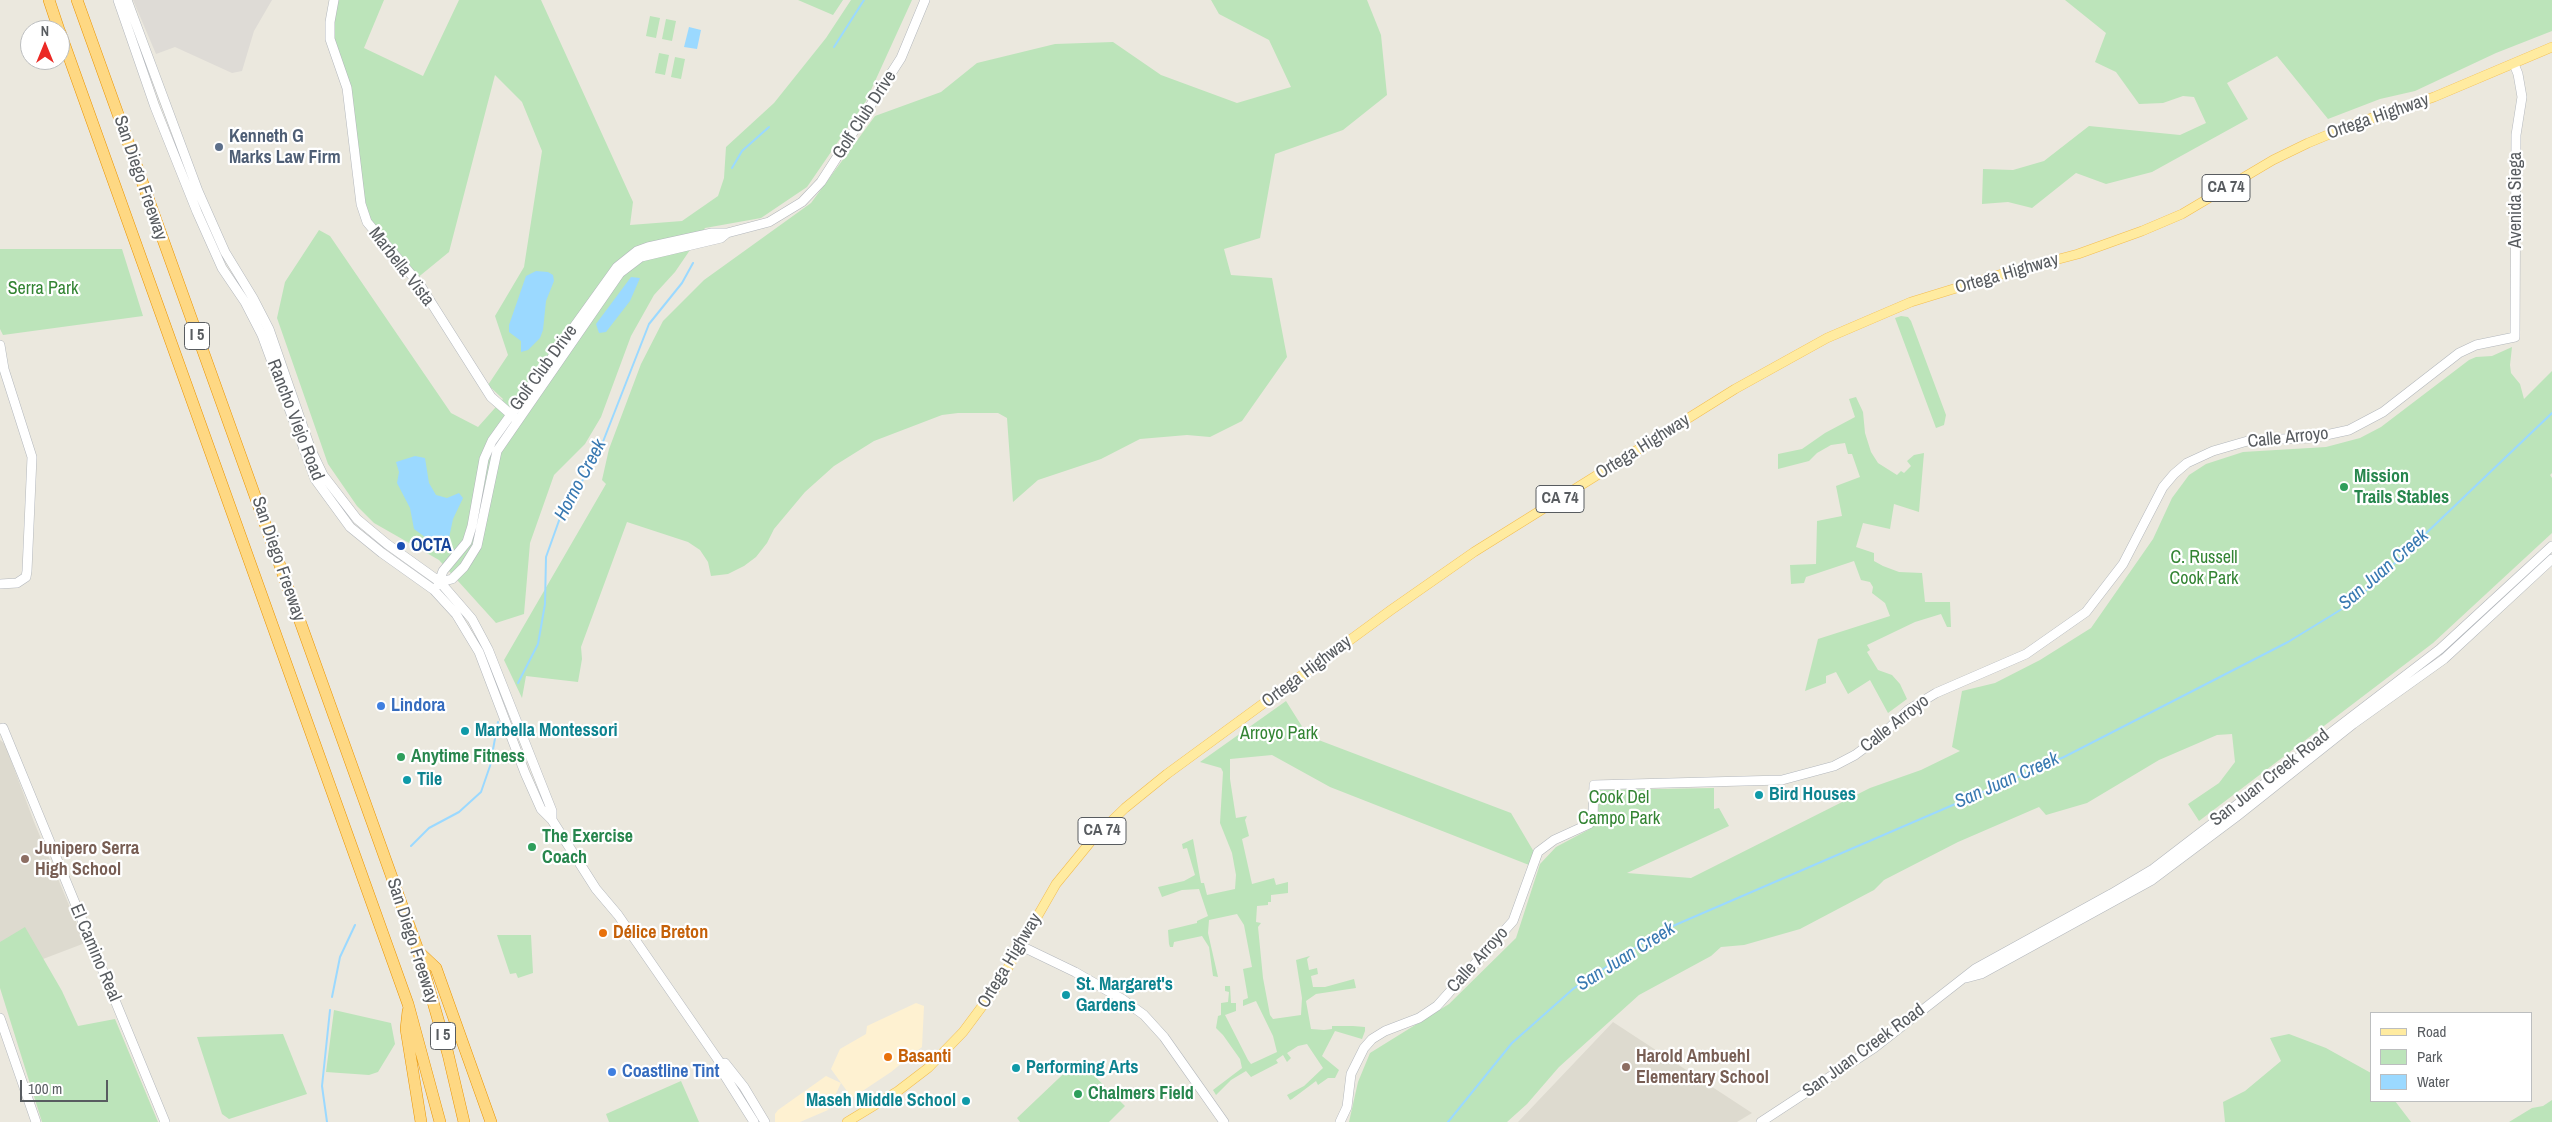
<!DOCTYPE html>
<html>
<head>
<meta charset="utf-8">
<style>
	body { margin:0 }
	#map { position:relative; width:2552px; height:1122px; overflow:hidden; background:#ebe8de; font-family:"Archivo Narrow",sans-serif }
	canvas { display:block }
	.legend { position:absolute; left:2370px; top:1012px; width:162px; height:90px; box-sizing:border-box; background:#fff; border:1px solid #bcbebf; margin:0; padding:6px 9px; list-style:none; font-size:15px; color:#585c60 }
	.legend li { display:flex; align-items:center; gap:10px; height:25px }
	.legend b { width:25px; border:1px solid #bcbebf }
	.north { position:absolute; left:20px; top:20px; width:50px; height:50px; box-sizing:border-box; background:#fff; border:1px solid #bcbebf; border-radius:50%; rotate:0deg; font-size:14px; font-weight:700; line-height:20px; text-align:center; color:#585c60 }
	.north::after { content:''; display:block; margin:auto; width:18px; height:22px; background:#eb2a25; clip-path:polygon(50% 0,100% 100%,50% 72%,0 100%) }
	.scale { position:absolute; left:20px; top:1080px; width:88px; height:22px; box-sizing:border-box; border:2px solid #585c60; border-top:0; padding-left:6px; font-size:15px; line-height:18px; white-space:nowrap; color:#585c60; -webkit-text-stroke:4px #fff; paint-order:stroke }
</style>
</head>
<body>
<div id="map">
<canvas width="2552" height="1122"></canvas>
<ul class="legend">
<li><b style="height:6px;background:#ffeba0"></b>Road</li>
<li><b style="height:14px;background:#bce4ba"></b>Park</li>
<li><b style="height:14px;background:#9bd9ff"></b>Water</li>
</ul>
<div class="north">N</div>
<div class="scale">100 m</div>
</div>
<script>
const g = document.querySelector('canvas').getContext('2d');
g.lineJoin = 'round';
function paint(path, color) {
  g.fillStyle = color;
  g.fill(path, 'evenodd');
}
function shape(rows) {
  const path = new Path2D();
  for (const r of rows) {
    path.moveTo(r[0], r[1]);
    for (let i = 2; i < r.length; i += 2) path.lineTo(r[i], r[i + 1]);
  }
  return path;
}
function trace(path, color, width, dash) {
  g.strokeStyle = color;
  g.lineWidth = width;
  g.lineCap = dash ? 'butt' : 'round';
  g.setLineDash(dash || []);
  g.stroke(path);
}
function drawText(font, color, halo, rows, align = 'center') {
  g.font = font + ' "Archivo Narrow",sans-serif';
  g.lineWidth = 4.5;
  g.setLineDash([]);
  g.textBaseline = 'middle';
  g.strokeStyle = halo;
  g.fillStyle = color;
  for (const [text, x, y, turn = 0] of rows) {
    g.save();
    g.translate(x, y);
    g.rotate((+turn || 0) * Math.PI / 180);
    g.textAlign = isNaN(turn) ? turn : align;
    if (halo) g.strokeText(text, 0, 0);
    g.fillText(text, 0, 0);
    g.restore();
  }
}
const commercial = shape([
	[916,1003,924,1006,922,1047,891,1072,852,1098,831,1069,840,1049,866,1034,867,1026],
	[826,1076,841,1083,828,1110,800,1122,775,1122,775,1114,778,1110]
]);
const industrial = shape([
	[133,0,272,0,254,31,242,71,232,73,175,47,156,54]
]);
const education = shape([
	[0,740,5,744,34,822,85,943,43,959,0,983],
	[1613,1022,1752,1113,1737,1122,1518,1122]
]);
const green = shape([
	[334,0,384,0,364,48,423,76,459,0,541,0,633,202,630,225,682,221,718,196,724,178,726,147,774,103,826,38,851,0,912,0,866,101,807,187,761,218,705,228,675,272,654,295,631,336,601,417,585,444,554,475,530,543,524,614,496,623,439,560,374,523,357,506,328,464,277,318,285,282,319,230,330,236,451,413,478,427,503,399,488,385,508,355,495,316,524,267,542,151,522,102,495,75,449,252,416,279,367,222,347,88,332,46],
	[798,0,843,0,833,15],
	[1211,0,1367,0,1381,35,1387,95,1343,130,1275,154,1260,238,1224,249,1231,275,1272,278,1287,357,1242,421,1210,437,1187,435,1140,439,1101,459,1038,480,1013,502,1007,418,998,413,958,413,942,415,874,441,834,466,805,492,774,529,767,543,756,557,744,566,728,574,711,576,708,562,700,550,688,542,627,522,581,647,582,659,578,682,526,676,522,698,504,660,606,484,602,480,609,449,641,364,663,321,704,280,811,203,875,116,941,92,977,63,1055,44,1113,42,1161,75,1237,103,1291,87,1269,40,1219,14],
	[2065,0,2552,0,2552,31,2496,53,2415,91,2380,99,2328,119,2277,56,2227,83,2248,119,2152,172,2106,184,2076,173,2032,208,2008,202,1982,204,1983,169,2013,170,2044,161,2089,126,2180,135,2206,123,2194,97,2183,96,2163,103,2139,104,2116,72,2095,62,2106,33],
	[650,16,660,18,656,38,646,36],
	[666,19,676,21,672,41,662,39],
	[659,53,669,55,665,75,655,73],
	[675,57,685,59,681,79,671,77],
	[0,249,122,249,143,316,3,335,0,329],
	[1901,316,1908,317,1911,321,1946,415,1944,425,1936,428,1895,318],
	[2512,347,2510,365,2511,373,2520,384,2524,399,2552,371,2552,473,2550,475,2552,478,2552,533,2433,643,2199,821,2188,804,2219,783,2235,762,2232,734,2217,735,2159,760,2087,803,2046,815,2039,807,1958,842,1884,880,1874,890,1800,929,1744,945,1721,947,1711,956,1639,995,1559,1067,1527,1104,1507,1122,1349,1122,1358,1082,1370,1053,1449,1004,1516,938,1540,864,1556,847,1588,830,1597,821,1600,790,1714,788,1714,809,1719,808,1729,826,1627,873,1691,878,1870,788,1921,770,1960,751,1952,747,1962,691,1995,683,2040,660,2091,628,2153,539,2172,498,2189,475,2206,464,2243,452,2326,447,2360,438,2381,427,2469,360,2476,357,2492,356],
	[1856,397,1863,412,1865,433,1871,452,1878,463,1897,475,1901,471,1904,473,1911,466,1907,461,1914,455,1924,453,1919,512,1894,504,1890,529,1863,523,1856,547,1874,553,1874,561,1883,566,1899,572,1922,573,1925,602,1950,602,1951,627,1947,627,1941,614,1915,622,1867,645,1870,650,1867,652,1878,670,1892,675,1900,684,1907,699,1888,713,1870,680,1848,694,1836,672,1826,676,1826,683,1805,691,1818,639,1890,616,1885,603,1872,593,1873,587,1870,582,1861,580,1854,561,1806,577,1804,583,1791,584,1790,565,1816,564,1817,521,1842,516,1836,486,1860,477,1852,454,1848,454,1845,443,1831,445,1817,453,1809,461,1778,469,1778,454,1802,449,1825,433,1855,417,1849,399],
	[1286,701,1308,736,1511,813,1534,852,1529,865,1330,787,1272,755,1230,759,1230,779,1236,818,1247,816,1245,820,1249,836,1242,839,1252,884,1274,878,1276,885,1288,882,1288,893,1271,895,1271,902,1268,902,1268,905,1257,906,1256,922,1261,923,1258,927,1263,978,1270,1015,1273,1019,1301,1015,1302,998,1296,960,1310,956,1307,959,1309,970,1317,968,1318,974,1311,976,1313,987,1325,987,1354,979,1356,988,1316,994,1306,1001,1311,1029,1324,1030,1332,1029,1332,1026,1353,1026,1365,1027,1365,1031,1362,1039,1335,1031,1322,1056,1339,1070,1335,1078,1328,1078,1318,1085,1316,1081,1292,1099,1290,1100,1287,1095,1304,1086,1323,1068,1307,1044,1298,1046,1287,1053,1291,1058,1287,1062,1283,1055,1276,1060,1278,1063,1251,1077,1246,1071,1231,1080,1216,1095,1213,1090,1242,1068,1240,1059,1223,1035,1216,1028,1218,1016,1221,1015,1221,1003,1228,1002,1229,992,1225,991,1225,986,1230,986,1231,1003,1236,1003,1236,1011,1225,1015,1248,1060,1251,1064,1277,1052,1273,1036,1256,1001,1243,1006,1243,1000,1248,998,1243,969,1252,967,1244,925,1237,914,1209,920,1208,933,1218,977,1213,976,1209,947,1202,936,1174,942,1173,947,1170,947,1169,944,1168,930,1197,923,1197,921,1208,916,1199,889,1182,890,1162,897,1158,887,1184,881,1195,875,1187,848,1183,849,1182,844,1193,839,1201,883,1204,883,1207,895,1235,889,1236,875,1232,853,1220,823,1223,772,1221,768,1200,762],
	[25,927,62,991,78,1026,115,1019,158,1122,42,1122,0,988,0,942],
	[497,935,531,935,533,973,518,978,516,973,510,974],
	[334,1010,391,1023,395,1044,378,1072,369,1075,326,1072],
	[283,1034,307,1094,229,1119,222,1114,197,1037],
	[2289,1034,2326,1048,2371,1073,2371,1101,2395,1101,2411,1122,2225,1122,2223,1102,2245,1091,2281,1061,2270,1038],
	[1078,1060,1125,1106,1109,1122,1020,1122,1017,1118],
	[681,1081,699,1122,609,1122,606,1114],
	[2552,1100,2552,1122,2509,1122,2532,1108,2543,1106]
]);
const water = shape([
	[689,27,701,30,697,49,684,47],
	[536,271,548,272,553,275,554,281,546,301,543,330,540,338,528,350,521,352,521,341,509,332,509,325,526,276],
	[631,277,640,278,630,301,606,332,599,333,596,324],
	[415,456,425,458,429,483,436,495,447,498,459,493,463,498,453,519,449,538,440,543,429,540,414,529,410,508,397,483,399,472,396,462]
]);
const stream = shape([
	[834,47,864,0],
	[732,168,742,151,769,127],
	[518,683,538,644,545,604,546,557,561,515,597,457,649,324,682,283,693,263],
	[411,846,429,828,459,812,481,792,490,766,498,722],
	[332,997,340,957,355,925],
	[327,1122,322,1086,330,1010],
	[1448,1122,1512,1043,1573,989,1659,932,2064,757,2288,642,2355,601,2552,413]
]);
const secondary = shape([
	[118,0,155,107,197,212,222,268,245,302,262,335,315,479,350,527,382,553,434,590,456,614,479,652,525,773,541,809,552,820,596,889,618,915,721,1064,720,1068,754,1122],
	[127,0,198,191,225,252,253,298,269,329,311,450,323,475,357,519,387,544,440,582,472,619,488,649,552,811,552,820],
	[334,0,330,22,330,39,347,88,361,204,367,222,420,285,491,397,515,418],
	[0,345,4,369,32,457,27,571,26,577,17,583,0,584],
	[440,582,452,579,464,567,477,546,497,451,620,273,641,257,721,238,727,233,769,222,802,202,821,182,901,58,925,0],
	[438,585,443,571,467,542,472,526,484,459,492,441,617,267,637,251,648,247,712,233,727,233],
	[0,729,3,728,165,1122],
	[1021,946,1075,972,1122,999,1144,1015,1164,1037,1224,1122],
	[1966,978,1981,974,2152,880,2236,817,2353,724,2444,659,2552,559],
	[0,1018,36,1122],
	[721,1064,725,1063,744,1087,765,1122],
	[1340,1122,1347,1107,1351,1074,1364,1048,1372,1039,1385,1031,1419,1018,1437,1006,1513,921,1538,852,1554,840,1589,824,1593,818,1594,785,1782,780,1834,766,1855,755,1882,735,1908,710,1936,693,2026,654,2086,612,2123,564,2163,487,2174,474,2187,463,2213,451,2251,440,2312,438,2349,430,2383,412,2459,353,2476,345,2515,337,2516,135,2522,97,2518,74,2514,64],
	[1761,1122,1874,1048,1975,969,2111,894,2153,869,2440,649,2552,546]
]);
const primary = shape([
	[847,1122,898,1091,928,1068,963,1032,998,985,1056,884,1092,840,1125,808,1167,774,1391,610,1474,552,1735,389,1827,338,1911,302,2002,274,2078,254,2142,231,2182,214,2273,160,2308,143,2354,124,2434,97,2552,47]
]);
const highway = shape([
	[49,0,59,30],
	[77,0,418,950,448,1054,464,1122],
	[60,32,408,1004,440,1122],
	[418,951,436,968,491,1122],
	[408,1011,406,1029,421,1122]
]);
const markers = [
	[219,147,5,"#5c6f8a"],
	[2344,487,5,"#2e9e5b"],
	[401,546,5,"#1a4fb4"],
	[381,706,5,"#3f7fe0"],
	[465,731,5,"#0f9aa8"],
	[401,757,5,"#2e9e5b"],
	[407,780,5,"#0f9aa8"],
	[1759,795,5,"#0f9aa8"],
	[532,847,5,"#2e9e5b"],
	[25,859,5,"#8d6e63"],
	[603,933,5,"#e8710a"],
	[1066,995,5,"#0f9aa8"],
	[888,1057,5,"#e8710a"],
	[1626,1067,5,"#8d6e63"],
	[1016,1068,5,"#0f9aa8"],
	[612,1072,5,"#3f7fe0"],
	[1078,1094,5,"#2e9e5b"],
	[966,1101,5,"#0f9aa8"]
];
const shields = [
	[2226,188,48],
	[197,336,25],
	[1560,499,48],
	[1102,831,48],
	[443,1036,25]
];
const shieldNames = [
	["CA 74",2226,188],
	["I 5",197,336],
	["CA 74",1560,499],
	["CA 74",1102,831],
	["I 5",443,1036]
];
const streetNames = [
	["Golf Club Drive",865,115,-57],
	["Ortega Highway",2378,117,-19],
	["San Diego Freeway",140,178,71],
	["Avenida Siega",2516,200,-90],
	["Marbella Vista",401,267,52],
	["Ortega Highway",2007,274,-16],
	["Golf Club Drive",544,368,-54],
	["Rancho Viejo Road",295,420,69],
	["Calle Arroyo",2288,438,-6],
	["Ortega Highway",1643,447,-32],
	["San Diego Freeway",278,559,71],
	["Ortega Highway",1307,672,-37],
	["Calle Arroyo",1895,724,-38],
	["San Juan Creek Road",2270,778,-38],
	["San Diego Freeway",412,941,72],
	["El Camino Real",95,953,67],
	["Calle Arroyo",1478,960,-48],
	["Ortega Highway",1010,961,-59],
	["San Juan Creek Road",1864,1051,-36]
];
const serviceNames = [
	["Kenneth G",229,137],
	["Marks Law Firm",229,158]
];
const parkNames = [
	["Serra Park",43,289],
	["C. Russell",2204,558],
	["Cook Park",2204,579],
	["Arroyo Park",1279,734],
	["Cook Del",1619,798],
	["Campo Park",1619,819]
];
const leisureNames = [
	["Mission",2354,477],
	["Trails Stables",2354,498],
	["Anytime Fitness",411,757],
	["The Exercise",542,837],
	["Coach",542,858],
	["Chalmers Field",1088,1094]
];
const transitNames = [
	["OCTA",411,546]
];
const shopNames = [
	["Lindora",391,706],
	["Coastline Tint",622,1072]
];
const cultureNames = [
	["Marbella Montessori",475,731],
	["Tile",417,780],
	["Bird Houses",1769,795],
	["St. Margaret's",1076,985],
	["Gardens",1076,1006],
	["Performing Arts",1026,1068],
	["Maseh Middle School",956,1101,"right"]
];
const educationNames = [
	["Junipero Serra",35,849],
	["High School",35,870],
	["Harold Ambuehl",1636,1057],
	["Elementary School",1636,1078]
];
const foodNames = [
	["Délice Breton",613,933],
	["Basanti",898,1057]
];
const waterNames = [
	["Horno Creek",581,480,-62],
	["San Juan Creek",2384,570,-41],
	["San Juan Creek",2007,781,-24],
	["San Juan Creek",1626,957,-32]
];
paint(commercial, '#fef1d1');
paint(industrial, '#dedbd6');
paint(education, '#dddacf');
paint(green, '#bce4ba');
paint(water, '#9bd9ff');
trace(stream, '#9bd9ff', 2);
trace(secondary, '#b3b7bc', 10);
trace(primary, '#f3bd50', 10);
trace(highway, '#ea9400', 12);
trace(secondary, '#fff', 9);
trace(primary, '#ffeba0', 9);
trace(highway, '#fed883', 11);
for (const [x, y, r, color] of markers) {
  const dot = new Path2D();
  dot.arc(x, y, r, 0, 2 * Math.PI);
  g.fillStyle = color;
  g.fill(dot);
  trace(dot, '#fff', 2);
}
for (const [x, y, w] of shields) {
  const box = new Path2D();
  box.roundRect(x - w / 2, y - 13.5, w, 27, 4);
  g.fillStyle = '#fff';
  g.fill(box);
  trace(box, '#585c60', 1);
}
drawText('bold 16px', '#585c60', null, shieldNames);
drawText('18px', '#585c60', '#fff', streetNames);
drawText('bold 18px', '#4e5e75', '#fff', serviceNames, 'left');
drawText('18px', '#338433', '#fff', parkNames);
drawText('bold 18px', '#27864d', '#fff', leisureNames, 'left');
drawText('bold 18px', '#164399', '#fff', transitNames, 'left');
drawText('bold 18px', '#366cbe', '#fff', shopNames, 'left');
drawText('bold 18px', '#0d838f', '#fff', cultureNames, 'left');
drawText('bold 18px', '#785e54', '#fff', educationNames, 'left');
drawText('bold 18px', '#c56008', '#fff', foodNames, 'left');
drawText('italic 19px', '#3979b1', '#fff', waterNames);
</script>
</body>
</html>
